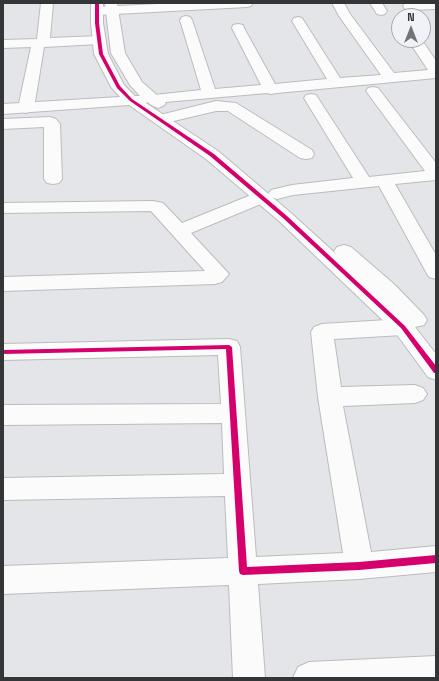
<!DOCTYPE html>
<html>
<head>
<meta charset="utf-8">
<style>
	body { margin:0 }
	#map { position:relative; width:439px; height:681px; overflow:hidden; background:#e4e5e9; font-family:"Space Grotesk",sans-serif }
	canvas { display:block }
	.frame { position:absolute; inset:0; border:4px solid #343537; pointer-events:none }
	.north { position:absolute; left:391px; top:8px; width:40px; height:40px; box-sizing:border-box; background:#f0f2f7; border:1px solid #a5a6aa; border-radius:50%; rotate:0deg; font-size:11px; font-weight:700; line-height:16px; text-align:center; color:#343537 }
	.north::after { content:''; display:block; margin:auto; width:14px; height:18px; background:#727375; clip-path:polygon(50% 0,100% 100%,50% 72%,0 100%) }
</style>
</head>
<body>
<div id="map">
<canvas width="439" height="681"></canvas>
<div class="frame"></div>
<div class="north">N</div>
</div>
<script>
const g = document.querySelector('canvas').getContext('2d');
g.lineJoin = 'round';
function shape(rows) {
  const path = new Path2D();
  for (const r of rows) {
    path.moveTo(r[0], r[1]);
    for (let i = 2; i < r.length; i += 2) path.lineTo(r[i], r[i + 1]);
  }
  return path;
}
function trace(path, color, width, dash) {
  g.strokeStyle = color;
  g.lineWidth = width;
  g.lineCap = dash ? 'butt' : 'round';
  g.setLineDash(dash || []);
  g.stroke(path);
}
function paint(path, color) {
  g.fillStyle = color;
  g.fill(path, 'evenodd');
}
const minor = shape([
	[41,3,53,3,50,38,99,36,104,37,106,40,104,43,99,44,44,47,34,108,31,111,26,113,21,111,18,108,31,47,3,48,3,40,37,39,41,3],
	[178,3,253,3,251,6,247,7,97,15,93,14,91,11,93,8,97,7,178,3],
	[332,3,344,3,350,14,394,73,428,70,408,40,422,40,436,61,436,78,277,93,271,94,267,93,154,103,149,102,147,99,149,96,154,95,201,90,180,20,182,17,186,16,190,17,192,20,215,89,261,85,232,28,233,25,238,24,243,25,244,28,275,84,327,79,292,21,294,18,298,17,302,18,340,78,381,75,339,16,332,3],
	[370,3,382,3,387,11,385,14,381,15,377,14,370,3],
	[405,3,436,3,436,9,409,10,405,9,403,6,405,3],
	[373,87,378,88,436,163,436,180,395,184,436,255,436,279,429,277,426,272,379,186,293,195,277,199,271,197,268,201,191,233,229,274,222,282,215,284,3,291,3,277,205,271,151,211,3,213,3,203,153,201,163,203,182,223,256,193,262,192,268,194,271,190,292,185,353,178,304,98,306,95,311,94,316,95,369,177,425,171,366,91,368,88,373,87],
	[216,101,236,103,312,150,314,154,312,158,306,159,300,158,228,111,216,111,161,124,156,122,153,119,156,116,216,101],
	[50,117,56,119,60,124,62,179,59,183,53,184,47,183,44,179,44,127,3,129,3,119,50,117],
	[403,319,411,322,414,327,411,332,403,335,334,339,341,387,415,385,423,388,427,394,423,400,415,403,343,406,371,552,436,546,436,572,359,579,258,584,265,678,233,678,229,585,3,594,3,566,228,558,225,496,3,500,3,478,224,474,222,423,3,425,3,405,221,404,218,355,3,360,3,344,229,339,237,341,240,347,256,557,343,553,318,397,311,332,314,327,322,324,403,319],
	[436,656,436,678,293,678,298,667,309,662,436,656]
]);
const tertiary = shape([
	[91,3,103,3,103,23,108,54,124,85,135,96,140,96,130,85,111,53,105,3,117,3,125,53,142,82,166,103,163,106,158,108,153,106,147,102,146,103,218,151,291,213,336,254,334,251,337,247,344,245,351,247,395,285,424,315,427,320,424,325,415,327,436,354,436,380,428,377,395,332,279,221,206,159,129,105,3,114,3,104,120,97,111,87,94,54,91,23,91,3]
]);
const cycleway = shape([
	[95,3,99,3,99,23,103,54,120,86,132,99,214,154,287,216,405,326,436,366,436,373,434,373,401,328,283,218,210,156,130,101,117,88,99,54,95,23,95,3],
	[229,345,232,347,247,567,359,562,436,555,436,563,359,570,243,575,240,574,239,571,226,349,3,354,3,350,229,345]
]);
trace(minor, '#bcbcbf', 2);
trace(tertiary, '#bcbcbf', 2);
paint(minor, '#fbfbfc');
paint(tertiary, '#fbfbfc');
paint(cycleway, '#d6006c');
</script>
</body>
</html>
